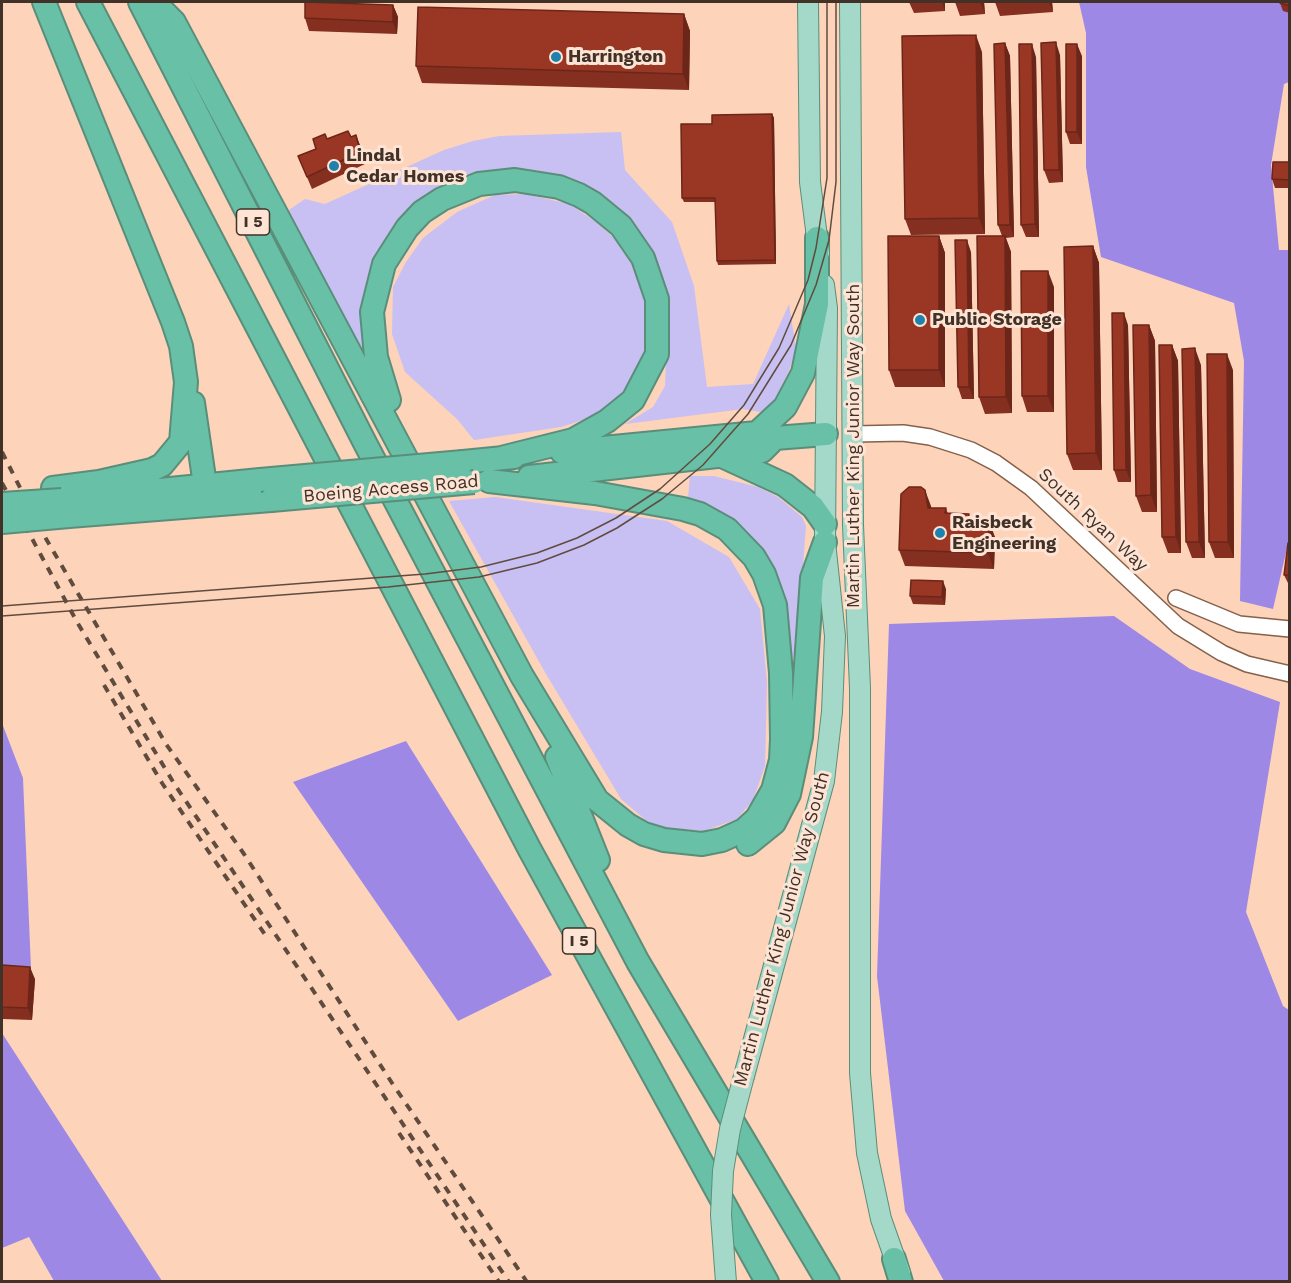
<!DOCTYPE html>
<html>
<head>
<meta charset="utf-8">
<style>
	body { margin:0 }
	#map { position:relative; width:1291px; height:1283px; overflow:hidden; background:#fdd3ba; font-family:"Work Sans",sans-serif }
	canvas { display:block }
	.frame { position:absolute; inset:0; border:3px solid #413127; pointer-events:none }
</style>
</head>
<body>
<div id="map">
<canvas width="1291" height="1283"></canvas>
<div class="frame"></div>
</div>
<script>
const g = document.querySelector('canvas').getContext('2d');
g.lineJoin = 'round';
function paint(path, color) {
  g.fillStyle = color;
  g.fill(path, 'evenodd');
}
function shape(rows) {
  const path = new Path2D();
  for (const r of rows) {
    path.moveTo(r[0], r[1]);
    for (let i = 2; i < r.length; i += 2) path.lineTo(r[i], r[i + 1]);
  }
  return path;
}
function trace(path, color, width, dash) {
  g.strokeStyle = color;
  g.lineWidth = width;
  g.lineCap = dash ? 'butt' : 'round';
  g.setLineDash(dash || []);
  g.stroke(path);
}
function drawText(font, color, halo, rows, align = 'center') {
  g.font = font + ' "Work Sans",sans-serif';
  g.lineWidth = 6;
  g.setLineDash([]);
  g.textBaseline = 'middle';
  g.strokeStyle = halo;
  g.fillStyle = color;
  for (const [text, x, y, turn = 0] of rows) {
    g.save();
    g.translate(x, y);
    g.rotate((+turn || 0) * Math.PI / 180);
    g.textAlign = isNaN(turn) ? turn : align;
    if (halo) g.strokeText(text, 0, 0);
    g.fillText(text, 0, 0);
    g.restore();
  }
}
const green = shape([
	[621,132,625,170,672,222,694,286,707,387,753,384,789,304,796,348,789,371,771,407,760,412,743,409,625,424,653,407,665,386,668,315,624,219,522,173,411,217,365,346,361,346,347,325,286,212,305,199,325,204,444,150,473,141,499,136],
	[526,194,569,204,595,221,622,245,636,266,649,304,649,352,635,379,617,401,596,416,561,427,474,440,457,419,405,372,392,334,393,287,406,262,423,238,457,212,495,195],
	[690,476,714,476,758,487,778,497,802,517,806,526,796,658,791,658,788,611,777,576,763,549,738,523,716,509,688,498],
	[495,497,667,521,729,557,760,609,767,682,765,766,753,800,737,819,704,831,654,827,621,799,546,674,449,501]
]);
const forest = shape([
	[1079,2,1288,2,1289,82,1284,84,1271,165,1279,250,1289,250,1290,535,1273,609,1240,601,1244,361,1234,303,1101,257,1086,167,1086,33],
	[1114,616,1190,669,1280,702,1246,912,1283,1006,1289,1010,1289,1281,944,1281,905,1211,877,976,889,624],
	[2,723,23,778,31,969,2,969],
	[406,741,552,975,458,1021,293,782],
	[2,1033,162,1281,54,1281,29,1237,2,1248]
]);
const minor = shape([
	[854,434,903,433,930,437,971,450,996,463,1031,488,1178,626,1222,653,1247,664,1290,674],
	[1176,598,1239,624,1290,629]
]);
const major = shape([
	[808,2,810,182,819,253],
	[850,2,853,525,860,688,860,1073,867,1153,881,1219,900,1273],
	[744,1076,824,781,832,712,835,636,825,542,827,308,824,285]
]);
const highway = shape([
	[44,2,173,322,181,346,186,382,181,442,162,465,152,470,99,482,53,488],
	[88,2,530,850,767,1282],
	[140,2,365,443,638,962,828,1282],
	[154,2,174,22,522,676,597,800,628,825,644,834,664,840,702,844,722,840,744,830,757,818,773,790,781,760,782,739,781,673,775,605,764,574,754,557,727,529,700,514,683,509,595,493,489,481],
	[389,400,376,357,372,312,384,264,407,228,422,212,442,199,479,184,515,180,559,187,579,195,593,203,621,226,643,258,657,299,657,354,633,400,607,421,573,440,501,458],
	[193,403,205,485,217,495],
	[757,433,785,407,803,373,817,304,817,238],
	[562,452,757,433,775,438,826,434],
	[722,456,785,485,813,507,825,524],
	[463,462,514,457],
	[529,477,762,451,775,438],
	[80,498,260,480],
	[69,516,271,500],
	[557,757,598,860],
	[748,844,774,823,789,794,801,737,812,578,825,542],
	[894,1259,901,1282]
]);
const tram = shape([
	[2,606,425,574,481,567,537,553,577,538,616,518,660,489,710,444,744,405,779,348,808,280,816,248,827,178,827,2],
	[2,616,388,587,479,577,537,563,584,545,617,528,662,499,703,465,748,414,791,345,816,285,829,240,836,182,836,2]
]);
const rail = shape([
	[2,452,45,537,166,744,244,854,392,1083,527,1282],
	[2,483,77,622,175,785,509,1282],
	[104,685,162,783,268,939],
	[399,1133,499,1282]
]);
const majorBridge = shape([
	[726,1282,721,1215,723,1171,730,1129,744,1076]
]);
const highwayBridge = shape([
	[260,480,463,462],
	[271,500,474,482],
	[2,504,62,500],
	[2,522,69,516]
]);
const wall = shape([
	[909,2,945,2,945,11,914,13],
	[955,2,984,2,985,14,960,16],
	[995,2,1052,2,1053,12,1000,16],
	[1290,2,1290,13,1283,11,1280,3],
	[393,5,398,17,397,34,309,31,305,18],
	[684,14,690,31,689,90,422,83,416,66],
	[1005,43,1010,56,1014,237,1006,238,1011,252,1012,413,985,414,979,397,1002,236,998,225],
	[982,52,985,234,911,235,905,219],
	[1060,55,1063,182,1049,183,1044,170],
	[1082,56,1082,144,1070,144,1066,132],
	[1036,57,1039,237,1026,237,1021,225],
	[772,114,774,118,776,264,718,265,717,261,716,202,684,202,682,198,712,124],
	[356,135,361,148,365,164,312,189,298,156,316,149,327,139,351,137],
	[1290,162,1290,188,1275,188,1272,179],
	[939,236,945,253,945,387,895,387,889,370],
	[1093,246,1099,263,1102,470,1073,470,1067,454],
	[971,252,974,399,962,399,958,387],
	[1054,287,1054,412,1027,412,1022,396],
	[1128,325,1131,482,1118,482,1114,470],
	[1149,325,1155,341,1157,512,1142,512,1136,496],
	[1172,345,1178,361,1181,553,1168,553,1162,537],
	[1201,365,1205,558,1192,558,1186,542],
	[1233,370,1234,558,1215,558,1209,542],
	[931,508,946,508,948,514,971,520,995,537,994,569,905,566,899,550],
	[1290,543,1290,587,1284,575],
	[946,589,945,605,913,604,910,596],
	[2,965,35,979,32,1020,3,1019,2,1016]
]);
const shadedWall = shape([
	[942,2,945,2,945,11],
	[980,2,984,2,985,14],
	[1049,2,1052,2,1053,12],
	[393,5,398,17,397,34,393,22],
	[684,14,690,31,689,90,683,74],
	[976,35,982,52,985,234,979,218],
	[1056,42,1060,55,1063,182,1059,170],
	[1005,43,1010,56,1014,237,1010,225],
	[1032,44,1036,57,1039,237,1035,224],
	[1077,44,1082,56,1082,144,1077,132],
	[772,114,774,118,776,264,775,260],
	[356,135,361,148,365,164,360,152],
	[939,236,945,253,945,387,939,370],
	[1005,236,1011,252,1012,413,1006,397],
	[967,240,971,252,974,399,969,387],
	[1093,246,1099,263,1102,470,1096,453],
	[1048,271,1054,287,1054,412,1048,396],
	[1124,313,1128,325,1131,482,1126,470],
	[1149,325,1155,341,1157,512,1151,495],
	[1172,345,1178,361,1181,553,1176,537],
	[1195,348,1201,365,1205,558,1199,542],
	[1227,354,1233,370,1234,558,1228,542],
	[925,490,931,506,934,524,928,508],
	[989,521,995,537,994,569,988,553],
	[943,581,946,589,945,605,942,597],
	[30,967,35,979,32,1020,28,1008]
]);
const building = shape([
	[305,2,393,5,393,22,305,18,305,2],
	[1280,2,1290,2,1290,6,1280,3,1280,2],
	[418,7,684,14,683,74,416,66,418,7],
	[976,35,979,218,905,219,902,36,976,35],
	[1056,42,1059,170,1044,170,1041,43,1056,42],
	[1005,43,1010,225,998,225,994,44,1005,43],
	[1019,44,1032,44,1035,224,1021,225,1019,44],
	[1066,44,1077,44,1077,132,1066,132,1066,44],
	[772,114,775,260,717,261,715,198,682,198,681,124,712,124,712,115,772,114],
	[348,131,351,137,356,135,360,152,307,177,298,156,316,149,313,139,325,134,327,139,348,131],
	[1273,162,1290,162,1290,180,1272,179,1273,162],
	[888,236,939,236,939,370,889,370,888,236],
	[977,236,1005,236,1006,397,979,397,977,236],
	[955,240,967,240,969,387,958,387,955,240],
	[1093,246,1096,453,1067,454,1064,247,1093,246],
	[1021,271,1048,271,1048,396,1022,396,1021,271],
	[1112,313,1124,313,1126,470,1114,470,1112,313],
	[1133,325,1149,325,1151,495,1136,496,1133,325],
	[1159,345,1172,345,1176,537,1162,537,1159,345],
	[1195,348,1199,542,1186,542,1182,349,1195,348],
	[1207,354,1227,354,1228,542,1209,542,1207,354],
	[909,487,921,487,925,490,928,508,946,508,945,513,969,514,968,520,989,521,988,553,899,550,901,494,909,487],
	[1288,543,1290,543,1290,575,1284,575,1288,543],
	[911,580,943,581,942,597,910,596,911,580],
	[2,965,30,967,28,1008,2,1007,2,965]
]);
const markers = [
	[556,57,6,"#1e82ac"],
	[334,166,6,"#1e82ac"],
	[920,320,6,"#1e82ac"],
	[940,533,6,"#1e82ac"]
];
const shields = [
	[253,222,33],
	[579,941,33]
];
const shieldNames = [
	["I 5",253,222],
	["I 5",579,941]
];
const poiNames = [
	["Harrington",568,57],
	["Lindal",346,156],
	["Cedar Homes",346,177],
	["Public Storage",932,320],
	["Raisbeck",952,523],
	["Engineering",952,544]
];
const streetNames = [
	["Martin Luther King Junior Way South",854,446,-90],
	["Boeing Access Road",391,489,-5],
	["South Ryan Way",1093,520,43],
	["Martin Luther King Junior Way South",782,929,-75]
];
paint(green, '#c8bff3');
paint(forest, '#9d88e6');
trace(minor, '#85604a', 18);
trace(major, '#5a8e7a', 22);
trace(highway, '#5a8e7a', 26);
trace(minor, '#fff', 15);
trace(major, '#a4d9ca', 20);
trace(highway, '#68c0a6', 22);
trace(tram, '#604c3f', 1.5);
trace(rail, '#604c3f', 4, [8, 8]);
trace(majorBridge, '#5a8e7a', 22, []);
trace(highwayBridge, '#5a8e7a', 26, []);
trace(majorBridge, '#a4d9ca', 20);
trace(highwayBridge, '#68c0a6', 22);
paint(wall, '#842f1f');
paint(shadedWall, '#6c2619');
paint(building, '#9a3724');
trace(building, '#6c2619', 1.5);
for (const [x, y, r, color] of markers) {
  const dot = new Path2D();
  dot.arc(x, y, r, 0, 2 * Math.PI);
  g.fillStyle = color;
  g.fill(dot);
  trace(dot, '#fee4d5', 2);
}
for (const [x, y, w] of shields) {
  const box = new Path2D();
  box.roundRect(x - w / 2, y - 13, w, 26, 4.5);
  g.fillStyle = '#fee4d5';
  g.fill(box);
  trace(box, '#413127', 1.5);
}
drawText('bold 16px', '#413127', null, shieldNames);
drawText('bold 18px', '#413127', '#fee4d5', poiNames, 'left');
drawText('18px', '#413127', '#fee4d5', streetNames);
</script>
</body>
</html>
